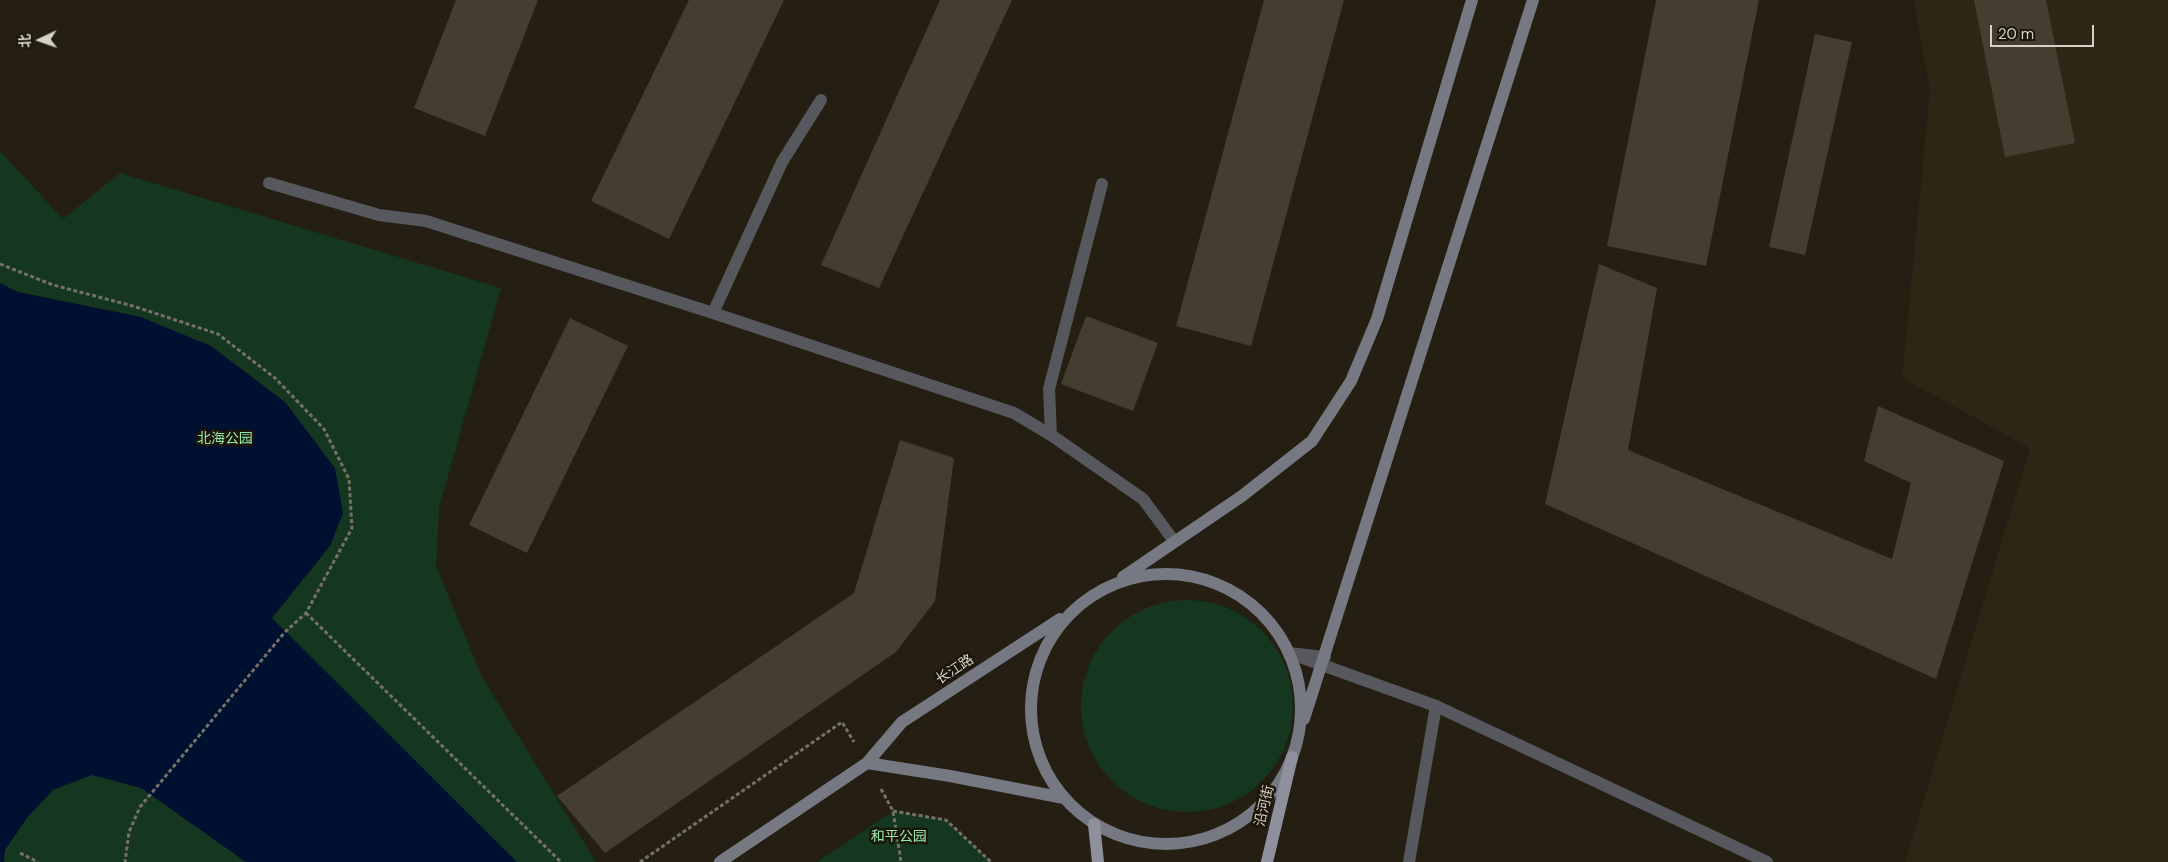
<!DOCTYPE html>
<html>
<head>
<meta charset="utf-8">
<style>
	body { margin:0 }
	#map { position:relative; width:2168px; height:862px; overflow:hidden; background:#241f12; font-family:"DM Sans","Noto Sans SC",sans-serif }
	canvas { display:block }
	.north { position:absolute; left:15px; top:15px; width:50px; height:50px; -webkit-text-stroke:4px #1b1609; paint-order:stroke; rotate:267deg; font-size:14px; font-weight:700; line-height:20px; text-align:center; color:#d5d1c9 }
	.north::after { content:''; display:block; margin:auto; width:18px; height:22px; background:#d5d1c9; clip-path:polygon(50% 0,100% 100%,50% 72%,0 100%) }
	.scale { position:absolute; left:1990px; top:25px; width:104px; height:22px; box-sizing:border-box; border:2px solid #d5d1c9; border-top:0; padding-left:6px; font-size:15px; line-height:18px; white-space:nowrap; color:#d5d1c9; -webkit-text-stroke:4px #1b1609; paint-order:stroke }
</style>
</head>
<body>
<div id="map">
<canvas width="2168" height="862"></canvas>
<div class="north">北</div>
<div class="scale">20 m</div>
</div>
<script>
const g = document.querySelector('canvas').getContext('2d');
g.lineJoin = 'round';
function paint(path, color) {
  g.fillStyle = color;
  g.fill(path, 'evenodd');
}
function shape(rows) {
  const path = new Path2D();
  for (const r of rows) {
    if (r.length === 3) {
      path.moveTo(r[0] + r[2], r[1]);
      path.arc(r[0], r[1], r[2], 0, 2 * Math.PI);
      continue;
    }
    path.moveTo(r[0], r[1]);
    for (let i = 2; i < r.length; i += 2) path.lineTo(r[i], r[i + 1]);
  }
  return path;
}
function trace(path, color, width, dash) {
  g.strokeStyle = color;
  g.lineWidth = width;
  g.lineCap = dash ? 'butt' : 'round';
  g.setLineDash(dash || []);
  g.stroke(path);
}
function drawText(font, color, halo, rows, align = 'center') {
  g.font = font + ' "DM Sans","Noto Sans SC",sans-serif';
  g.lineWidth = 5;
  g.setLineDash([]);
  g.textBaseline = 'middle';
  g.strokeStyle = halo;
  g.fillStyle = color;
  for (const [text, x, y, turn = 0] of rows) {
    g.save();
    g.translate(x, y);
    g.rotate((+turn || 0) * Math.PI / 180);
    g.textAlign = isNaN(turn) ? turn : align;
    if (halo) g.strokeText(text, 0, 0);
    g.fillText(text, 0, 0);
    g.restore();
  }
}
const built = shape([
	[1914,0,2168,0,2168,862,1905,862,2030,448,1902,378,1930,92]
]);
const green = shape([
	[0,151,63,219,120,173,501,288,439,508,436,566,482,677,596,862,0,862],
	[1187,706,106],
	[893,811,946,820,991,862,817,862]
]);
const water = shape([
	[0,283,18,292,141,317,211,346,285,402,335,468,343,513,330,546,272,618,517,862,246,862,141,788,92,775,53,790,27,818,5,850,4,862,0,862]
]);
const building = shape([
	[456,0,538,0,485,136,414,108],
	[689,0,784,0,669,239,591,201],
	[940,0,1012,0,879,288,821,265],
	[1264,0,1344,0,1251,346,1176,326],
	[1656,0,1759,0,1706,266,1607,246],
	[1974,0,2046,0,2075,143,2005,157],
	[1815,34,1852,42,1805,255,1769,247],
	[1599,264,1657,288,1628,450,1892,559,1911,483,1864,461,1878,406,2004,461,1936,679,1545,504],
	[1086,316,1158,343,1133,411,1061,384],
	[570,318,628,346,527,553,469,525],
	[900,440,954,458,935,601,896,652,605,853,557,796,854,593]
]);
const path = shape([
	[0,264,53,285,133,306,218,334,275,378,324,429,349,479,352,528,306,613,285,632,140,807,129,832,125,862],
	[306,613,561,862],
	[881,789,893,811,901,862],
	[893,811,946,820,991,862],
	[20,853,38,862],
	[640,862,842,722,854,742]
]);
const minor = shape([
	[269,183,379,215,426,221,713,313,1014,413,1051,435,1143,499,1174,541],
	[713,313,782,162,821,100],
	[1051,435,1049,389,1102,184],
	[1409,862,1436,706]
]);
const tertiary = shape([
	[1325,657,1289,653,1436,706,1767,862]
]);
const secondary = shape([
	[1166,709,135],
	[1123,577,1242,496,1312,441,1351,381,1377,319,1472,0],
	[1304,719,1533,0],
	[867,763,950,776,1064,798],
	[720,862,867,763,902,722,1060,619]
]);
const primary = shape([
	[1094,824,1098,862],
	[1267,862,1292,757]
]);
const parkNames = [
	["北海公园",225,439],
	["和平公园",899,837]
];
const streetNames = [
	["长江路",955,670,-33],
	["沿河街",1265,806,-77]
];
paint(built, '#2e2614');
paint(green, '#15361f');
paint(water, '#001030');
paint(building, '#443e30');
trace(path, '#767167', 3, [4, 2.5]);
trace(minor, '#57585e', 12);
trace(tertiary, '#57585e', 12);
trace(secondary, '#767882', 12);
trace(primary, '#8e909e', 12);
drawText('14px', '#94e7a9', '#1b1609', parkNames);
drawText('14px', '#d5d1c9', '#1b1609', streetNames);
</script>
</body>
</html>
